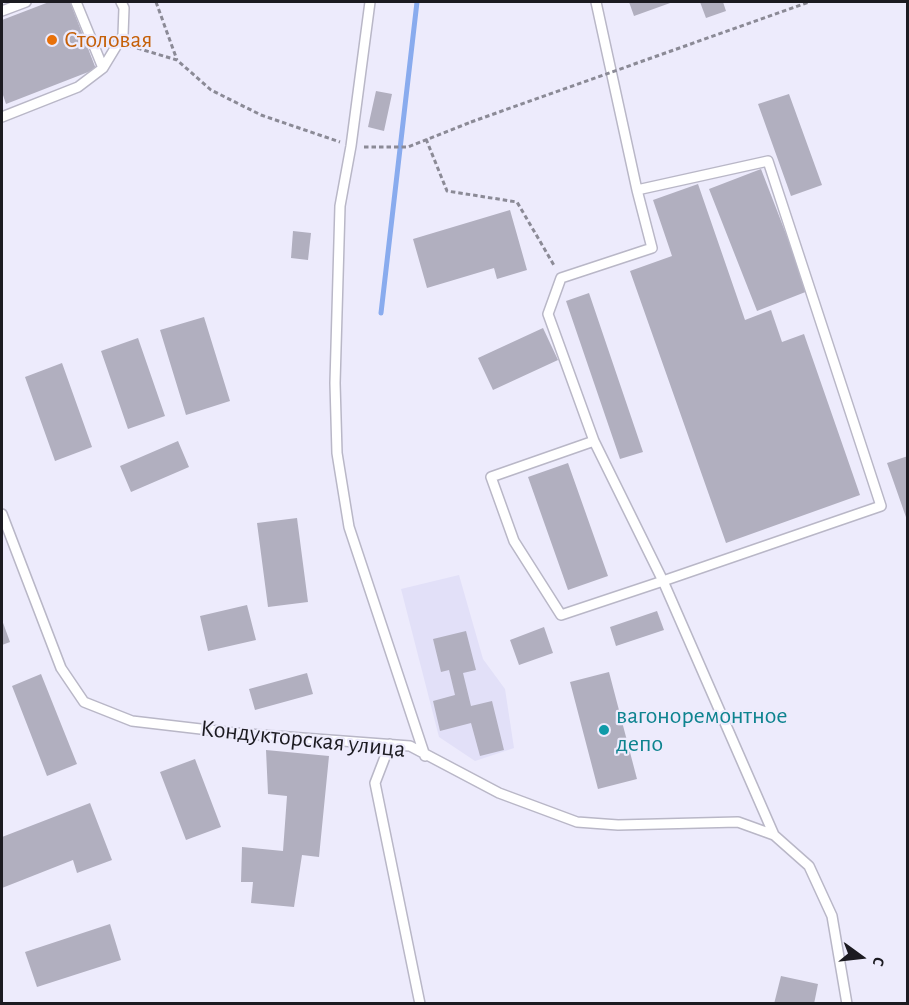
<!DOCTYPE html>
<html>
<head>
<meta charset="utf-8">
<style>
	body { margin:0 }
	#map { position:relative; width:909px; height:1005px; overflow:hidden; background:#edebfc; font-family:"Alegreya Sans",sans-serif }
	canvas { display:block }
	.frame { position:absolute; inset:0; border:3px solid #1c1b21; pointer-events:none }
	.north { position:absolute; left:831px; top:927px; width:60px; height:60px; -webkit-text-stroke:4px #edebfc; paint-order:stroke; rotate:105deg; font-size:16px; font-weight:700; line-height:24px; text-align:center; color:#1c1b21 }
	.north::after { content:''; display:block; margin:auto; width:21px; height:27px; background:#1c1b21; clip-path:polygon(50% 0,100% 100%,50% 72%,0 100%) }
</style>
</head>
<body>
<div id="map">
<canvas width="909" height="1005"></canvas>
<div class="frame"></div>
<div class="north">С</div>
</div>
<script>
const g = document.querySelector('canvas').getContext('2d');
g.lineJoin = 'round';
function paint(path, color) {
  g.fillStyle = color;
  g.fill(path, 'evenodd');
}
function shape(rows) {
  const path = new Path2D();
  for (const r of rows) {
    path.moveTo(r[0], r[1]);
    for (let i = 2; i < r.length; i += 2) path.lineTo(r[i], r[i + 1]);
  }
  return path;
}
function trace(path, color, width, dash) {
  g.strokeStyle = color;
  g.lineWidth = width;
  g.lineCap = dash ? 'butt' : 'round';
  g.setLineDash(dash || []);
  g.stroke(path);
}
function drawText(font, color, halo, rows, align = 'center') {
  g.font = font + ' "Alegreya Sans",sans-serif';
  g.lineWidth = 4.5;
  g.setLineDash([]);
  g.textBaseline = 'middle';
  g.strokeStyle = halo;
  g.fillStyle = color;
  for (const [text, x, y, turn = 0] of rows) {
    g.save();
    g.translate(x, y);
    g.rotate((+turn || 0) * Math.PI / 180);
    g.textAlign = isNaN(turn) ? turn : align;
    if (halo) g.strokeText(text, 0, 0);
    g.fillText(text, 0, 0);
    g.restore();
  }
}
const built = shape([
	[459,575,483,659,505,689,514,748,475,761,439,737,401,589]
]);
const stream = shape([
	[381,313,417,2]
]);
const building = shape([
	[49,2,70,2,96,69,6,104,2,92,2,20],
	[629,2,673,2,634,16],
	[700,2,723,2,726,11,706,18],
	[376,91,392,94,384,131,368,127],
	[789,94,822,185,791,196,758,104],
	[761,169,808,291,757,311,709,189],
	[698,184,745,320,771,310,782,342,804,334,860,495,726,543,630,271,672,256,653,200],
	[510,210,527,270,497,279,494,268,427,288,413,239],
	[293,231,311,233,308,260,291,258],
	[589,293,643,452,620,459,566,301],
	[204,317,230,401,186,415,160,330],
	[543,328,558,360,493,390,478,358],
	[138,338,165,416,128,429,101,351],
	[62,363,92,447,55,461,25,377],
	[178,441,189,467,131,492,120,466],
	[908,456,908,520,907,520,887,463],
	[568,463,608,576,568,590,528,477],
	[297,518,308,602,268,607,257,523],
	[247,605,256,640,208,651,200,616],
	[657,611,664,630,616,646,610,627],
	[2,620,10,642,2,645],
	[544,627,553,653,519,665,510,640],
	[466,631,476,670,463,673,471,706,492,701,504,750,480,756,471,723,440,731,433,701,455,695,449,670,441,672,433,639],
	[609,672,637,779,598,789,570,682],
	[307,673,313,694,255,710,249,689],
	[41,674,77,764,47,776,12,686],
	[266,750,329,756,319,857,302,855,294,907,251,903,253,882,241,882,242,847,283,851,287,796,268,794],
	[195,759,221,827,186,840,160,772],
	[90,803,112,860,77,873,73,860,2,888,2,837],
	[110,924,121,960,37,987,25,952],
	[781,976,818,984,814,1004,774,1004]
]);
const path = shape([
	[156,2,177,60],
	[130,46,177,60,211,90,261,115,340,142],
	[426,139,447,191,517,202,555,267],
	[364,147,408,147,471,122]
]);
const lane = shape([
	[76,2,103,68],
	[370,2,351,146,340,206,335,383,337,453,349,527,425,756],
	[596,2,637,190],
	[2,11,26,2],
	[2,117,78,87,103,68,123,35,124,8,121,2],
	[594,441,491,477,514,541,561,615,663,581,881,506,768,161,637,190,652,248,561,278,548,314,594,441,663,581,774,835],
	[2,514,61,668,84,702,132,721,235,733,410,746,499,793,577,822,618,825,738,822,774,835,809,866,832,916,847,1004],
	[390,744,375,783,420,1004]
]);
const pathBridge = shape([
	[471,122,809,2]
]);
const markers = [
	[52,40,6,"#e8710a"],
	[604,730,6,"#0f9aa8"]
];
const foodNames = [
	["Столовая",64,40]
];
const cultureNames = [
	["вагоноремонтное",616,716],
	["депо",616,744]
];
const streetNames = [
	["Кондукторская улица",303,739,6]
];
paint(built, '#e2e0f8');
trace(stream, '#89abee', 5);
paint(building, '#b1afbf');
trace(lane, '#b9b7c7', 12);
trace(path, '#8b8a96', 3, [4.5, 3]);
trace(lane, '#fff', 9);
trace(pathBridge, '#8b8a96', 3, [4.5, 3]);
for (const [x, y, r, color] of markers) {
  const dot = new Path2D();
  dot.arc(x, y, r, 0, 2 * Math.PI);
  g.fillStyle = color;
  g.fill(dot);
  trace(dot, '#edebfc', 2);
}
drawText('24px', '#c56008', '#edebfc', foodNames, 'left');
drawText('24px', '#0d838f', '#edebfc', cultureNames, 'left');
drawText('24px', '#1c1b21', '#edebfc', streetNames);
</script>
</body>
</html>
